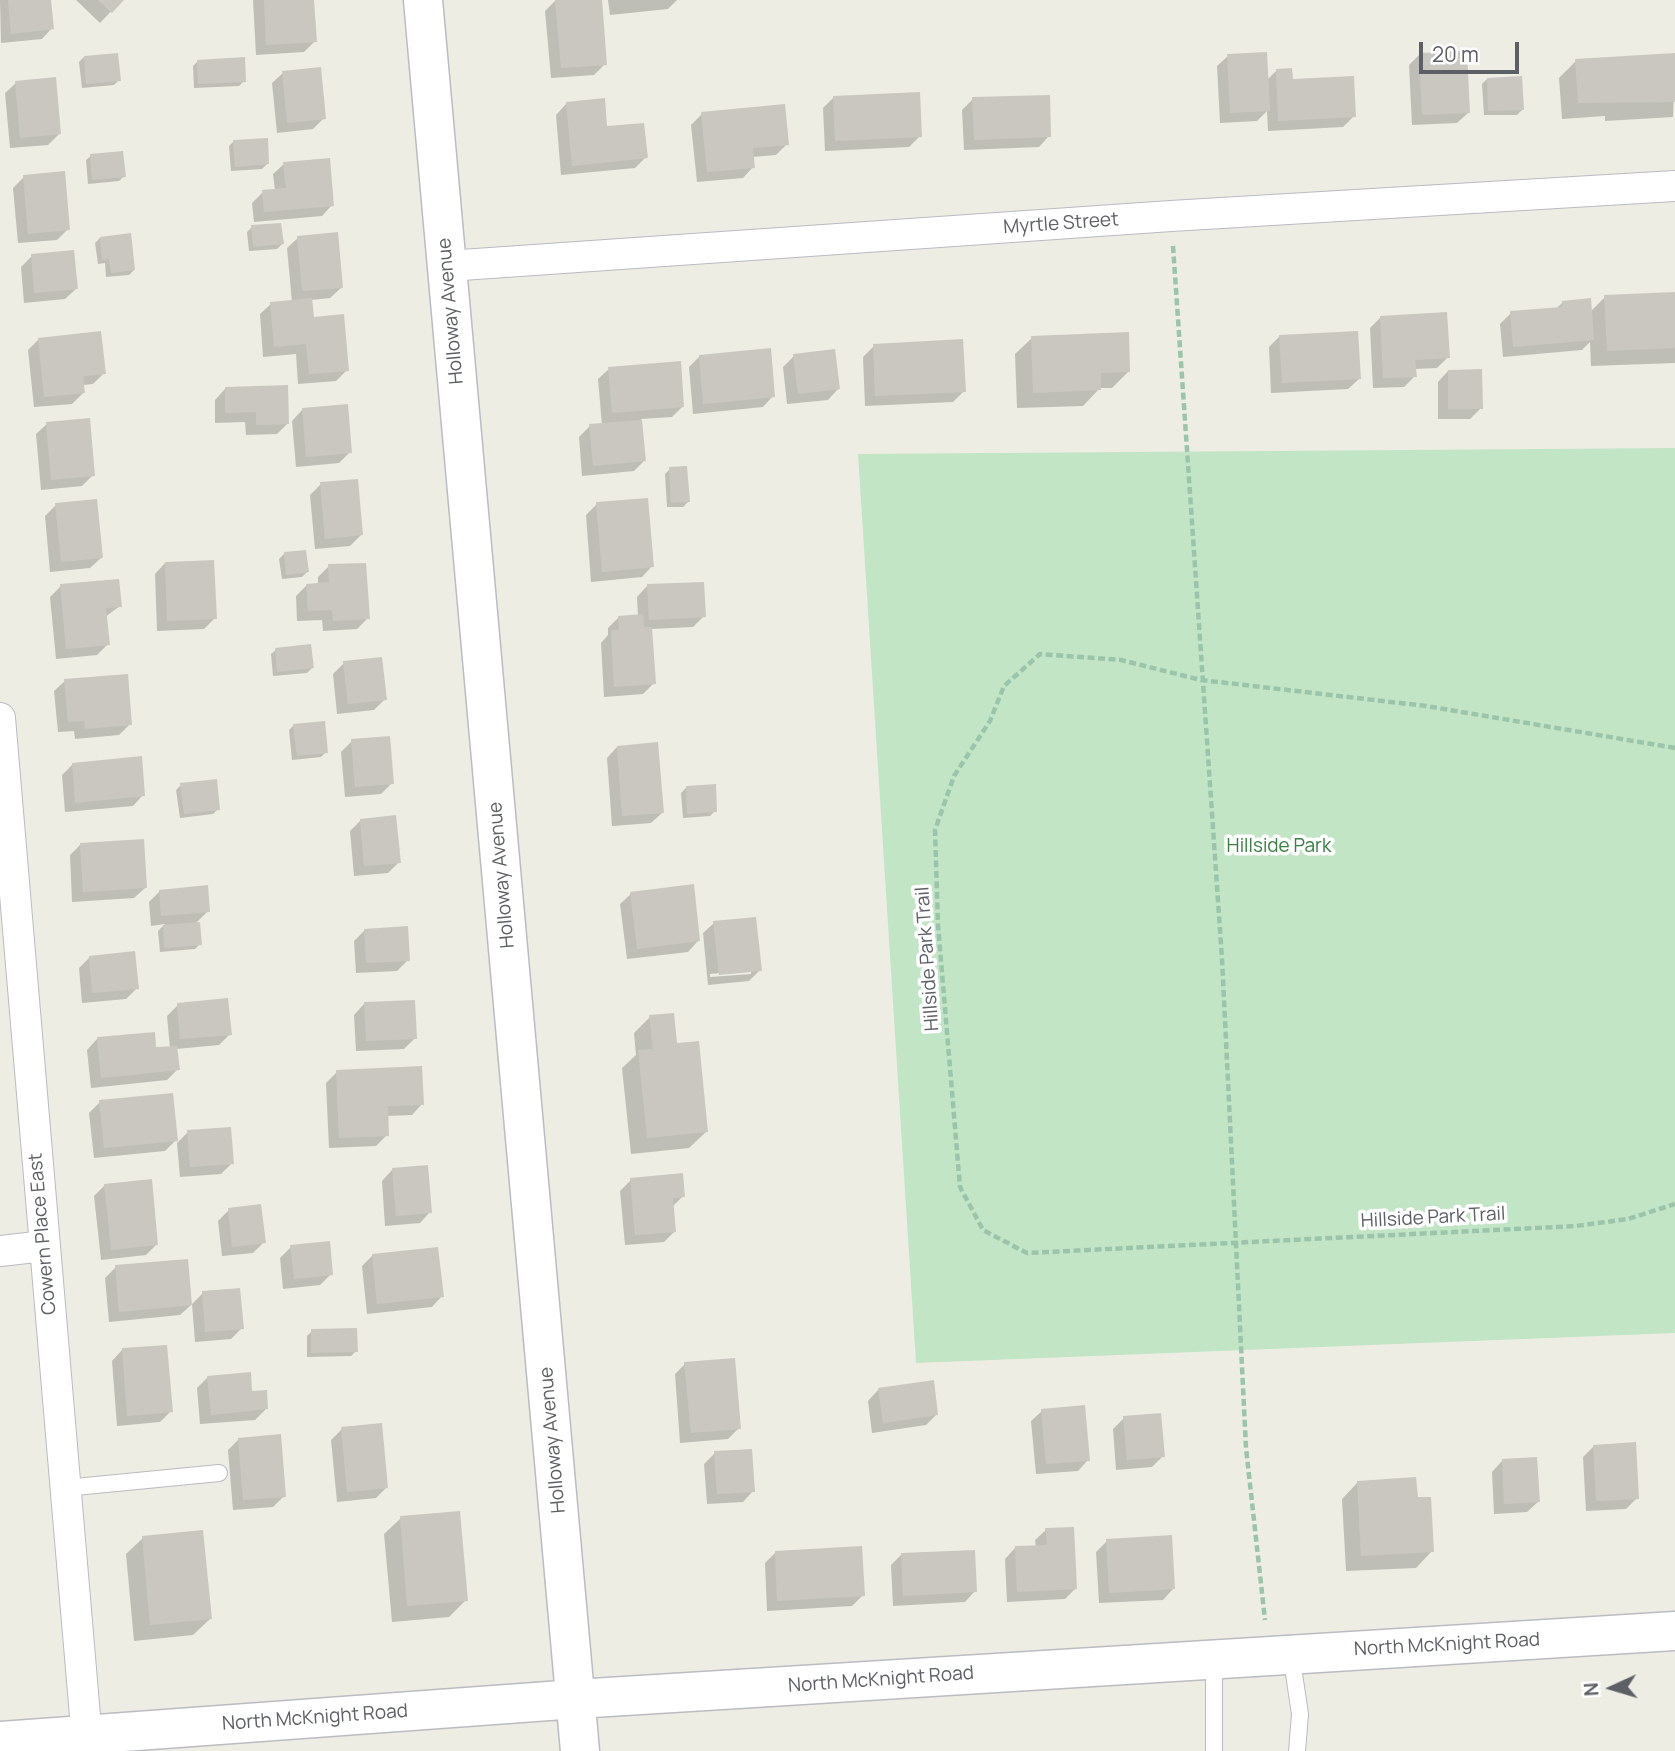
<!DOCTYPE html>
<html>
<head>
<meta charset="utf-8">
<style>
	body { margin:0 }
	#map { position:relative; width:1675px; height:1751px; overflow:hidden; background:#eeede4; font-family:Manrope,sans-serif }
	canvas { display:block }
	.north { position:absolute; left:1577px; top:1653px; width:70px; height:70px; -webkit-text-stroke:5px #fff; paint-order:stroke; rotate:266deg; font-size:19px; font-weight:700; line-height:28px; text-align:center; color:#5c5f64 }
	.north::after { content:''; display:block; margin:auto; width:24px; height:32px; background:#5c5f64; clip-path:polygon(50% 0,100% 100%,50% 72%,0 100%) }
	.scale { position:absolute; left:1419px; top:42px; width:100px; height:32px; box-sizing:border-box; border:4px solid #5c5f64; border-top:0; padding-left:9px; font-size:21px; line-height:24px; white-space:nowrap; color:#5c5f64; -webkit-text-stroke:5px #fff; paint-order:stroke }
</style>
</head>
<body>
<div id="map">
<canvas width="1675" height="1751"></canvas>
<div class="north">N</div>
<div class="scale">20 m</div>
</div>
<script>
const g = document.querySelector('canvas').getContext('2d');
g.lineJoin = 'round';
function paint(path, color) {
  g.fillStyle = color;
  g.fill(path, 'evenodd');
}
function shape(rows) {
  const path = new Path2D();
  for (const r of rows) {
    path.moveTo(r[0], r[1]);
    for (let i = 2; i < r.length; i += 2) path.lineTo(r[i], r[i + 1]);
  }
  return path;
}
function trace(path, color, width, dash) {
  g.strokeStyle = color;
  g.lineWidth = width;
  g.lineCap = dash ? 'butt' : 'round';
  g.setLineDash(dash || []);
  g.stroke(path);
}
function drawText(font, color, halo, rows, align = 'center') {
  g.font = font + ' Manrope,sans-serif';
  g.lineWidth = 7;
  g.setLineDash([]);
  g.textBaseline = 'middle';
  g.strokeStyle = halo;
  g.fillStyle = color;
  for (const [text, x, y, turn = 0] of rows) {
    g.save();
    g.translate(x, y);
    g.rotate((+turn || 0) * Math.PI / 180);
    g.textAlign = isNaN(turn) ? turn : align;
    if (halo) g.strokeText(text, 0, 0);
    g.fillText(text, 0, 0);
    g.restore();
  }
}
const green = shape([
	[1675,448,1675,1333,916,1363,858,454]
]);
const shadow = shape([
	[0,0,50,0,52,28,42,39,1,43],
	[76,0,122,0,100,23],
	[253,0,312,0,315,41,304,52,256,55],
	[556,0,600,0,605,64,594,75,551,78,545,11],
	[608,0,677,0,668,9,610,15],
	[1420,54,1468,113,1457,123,1412,125,1409,65],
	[1675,55,1673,117,1605,121,1605,116,1562,119,1559,78,1576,61],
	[1228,56,1267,80,1276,71,1354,116,1343,127,1268,131,1267,111,1257,121,1220,123,1217,66],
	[84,57,119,80,114,85,82,88,79,62],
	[198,61,244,81,239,86,194,88,193,66],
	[283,73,324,118,313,129,277,133,272,83],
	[1487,79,1522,110,1517,115,1484,115,1482,84],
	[16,83,59,134,48,145,10,148,5,93],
	[834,97,920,136,909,147,825,151,823,108],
	[973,99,1049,136,1039,147,964,150,962,110],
	[566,104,606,128,646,157,635,168,561,175,556,115],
	[702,114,787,144,776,155,752,157,753,167,743,178,697,182,691,125],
	[234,141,267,164,262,169,231,171,229,146],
	[91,156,124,176,119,181,88,184,86,160],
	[284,164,332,205,322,216,254,222,252,203,263,192,275,191,273,174],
	[24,177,68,229,57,240,18,243,13,188],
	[252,227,282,244,277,249,249,251,247,232],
	[100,238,134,270,129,275,106,277,105,263,98,264,95,243],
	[298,238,341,288,330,298,311,300,312,319,347,370,336,381,298,384,296,354,263,357,260,314,271,304,292,302,287,248],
	[32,256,76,289,65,299,24,303,21,267],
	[1675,294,1675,363,1591,366,1590,342,1582,350,1503,357,1500,324,1511,313,1556,309,1563,302,1590,312,1605,297],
	[1381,317,1448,357,1437,368,1414,369,1415,376,1404,387,1373,388,1370,328],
	[1280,336,1359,379,1348,389,1271,393,1269,347],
	[1032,338,1129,371,1112,388,1100,388,1083,406,1017,408,1015,354],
	[39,339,104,373,93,384,82,385,83,393,72,404,34,407,28,350],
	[874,346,964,391,953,402,865,406,863,357],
	[700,356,773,396,763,407,693,414,689,367],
	[794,356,838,389,828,400,787,404,783,367],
	[609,369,683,406,672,417,641,419,644,461,634,471,582,476,579,437,590,426,602,425,598,379],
	[1448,371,1481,408,1470,419,1438,419,1438,382],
	[225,389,288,423,277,434,246,435,245,422,215,423,215,400],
	[302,410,350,452,339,463,296,467,292,421],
	[47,424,93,475,82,486,41,490,36,434],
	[670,469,688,502,683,507,667,507,665,474],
	[321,484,361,535,350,546,315,549,310,495],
	[597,504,652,566,642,577,591,582,586,515],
	[56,505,101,558,90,568,50,572,45,516],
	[284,554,307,572,302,577,282,579,279,559],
	[165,563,215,618,204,629,157,631,155,574],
	[329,566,368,618,357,629,323,631,322,620,297,621,296,596,307,585,318,585,318,577],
	[61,586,120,606,105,617,108,644,97,655,56,659,50,597],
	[647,586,704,616,693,627,651,629,654,683,643,694,604,697,601,643,608,635,608,628,619,617,638,616,637,597],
	[276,650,312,668,307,673,273,676,271,654],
	[344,663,385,699,374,710,337,714,333,674],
	[65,681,130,724,119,735,75,739,74,731,58,732,54,691],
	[294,725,326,752,321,757,292,760,289,730],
	[352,741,392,783,381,794,345,797,341,752],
	[617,747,662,813,651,823,612,826,607,758],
	[73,764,143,795,133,806,65,812,62,775],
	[181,785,218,809,213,814,180,818,176,790],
	[686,788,715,811,710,816,683,818,681,793],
	[361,820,399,862,388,873,354,876,350,831],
	[80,845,145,888,134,898,72,902,70,855],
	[160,891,208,911,195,924,200,944,195,949,160,952,158,931,165,924,151,926,149,902],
	[631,894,698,941,688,952,627,959,620,904],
	[714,923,760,970,749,981,708,985,703,933],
	[751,970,751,974,710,977,710,974],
	[365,930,408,960,397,971,356,973,354,941],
	[89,958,137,988,126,999,82,1003,79,968],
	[364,1004,415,1038,404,1049,356,1051,354,1015],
	[178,1005,230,1034,219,1045,176,1049,178,1069,167,1080,91,1088,87,1050,97,1039,155,1049,170,1048,167,1016],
	[650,1017,675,1045,706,1132,689,1148,631,1154,622,1068,636,1055,634,1033],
	[337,1072,422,1104,412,1115,386,1116,387,1135,376,1146,329,1148,326,1083],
	[100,1102,176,1140,165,1151,94,1158,89,1113],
	[188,1132,232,1163,221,1174,180,1177,177,1143],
	[392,1170,430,1212,420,1223,385,1226,382,1181],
	[631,1180,683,1196,672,1207,675,1231,664,1242,625,1245,620,1191],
	[105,1185,157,1244,146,1255,101,1260,94,1196],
	[229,1210,264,1242,253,1253,222,1256,218,1221],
	[291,1247,331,1274,320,1285,283,1289,280,1258],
	[373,1255,442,1296,432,1307,367,1314,362,1266],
	[116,1267,191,1305,180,1315,109,1322,105,1278],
	[203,1293,242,1328,231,1339,195,1342,192,1304],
	[312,1331,356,1351,351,1356,307,1357,307,1336],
	[122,1350,171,1411,160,1422,117,1426,112,1361],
	[685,1364,739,1428,728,1439,680,1443,675,1374],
	[208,1377,251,1393,266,1409,255,1420,200,1424,197,1388],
	[878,1390,936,1415,926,1425,872,1433,868,1401],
	[1042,1411,1088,1460,1078,1471,1036,1474,1031,1421],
	[1124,1418,1163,1456,1152,1467,1116,1470,1113,1429],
	[342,1429,386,1488,376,1498,337,1502,331,1440],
	[239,1439,284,1496,273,1507,233,1510,228,1450],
	[1594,1446,1637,1498,1626,1509,1586,1511,1583,1457],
	[715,1453,753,1491,743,1502,707,1504,704,1464],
	[1502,1461,1538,1502,1527,1512,1494,1514,1492,1472],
	[1358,1482,1416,1499,1432,1551,1416,1568,1346,1571,1342,1499],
	[401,1518,466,1600,449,1617,392,1622,384,1534],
	[1046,1530,1075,1589,1065,1599,1007,1602,1005,1559,1015,1548,1036,1547,1035,1540],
	[143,1538,210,1619,193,1635,134,1641,126,1554],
	[1107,1541,1173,1589,1163,1600,1099,1603,1096,1552],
	[776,1552,863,1595,852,1606,767,1611,765,1563],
	[902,1554,975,1591,965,1602,893,1606,891,1565]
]);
const building = shape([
	[8,0,51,0,54,29,11,34],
	[98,0,124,0,112,13],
	[264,0,314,0,317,42,266,45],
	[555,0,602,0,607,65,561,68],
	[1467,51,1470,113,1422,115,1419,53],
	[1267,52,1270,111,1230,113,1227,54],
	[118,53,121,81,86,84,84,56],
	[1675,53,1675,102,1578,103,1575,59],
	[245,57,246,82,198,84,197,60],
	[321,67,326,119,287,123,282,71],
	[1292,68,1293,79,1354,76,1356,117,1278,121,1276,69],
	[1522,76,1524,110,1488,111,1487,78],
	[56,77,61,134,20,138,15,81],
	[920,92,922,137,835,141,833,96],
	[1050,95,1051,137,974,140,972,97],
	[605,98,607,126,644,123,648,158,572,166,566,102],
	[785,104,789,145,753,148,755,168,707,172,701,112],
	[268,138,269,164,235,167,233,140],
	[123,151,126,177,92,180,90,154],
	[330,158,334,206,264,212,262,190,286,188,283,162],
	[65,171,70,230,28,234,23,175],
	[281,223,284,244,253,247,251,225],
	[338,232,343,288,302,291,297,236],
	[131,233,135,270,111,273,109,259,102,260,100,237],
	[74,250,78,289,34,293,31,254],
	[1675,292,1675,348,1607,351,1604,295],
	[312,298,314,317,344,314,349,371,309,374,306,344,274,347,270,302],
	[1591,298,1594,340,1513,347,1510,311,1562,307,1562,301],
	[1447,312,1450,358,1415,360,1417,377,1383,378,1380,316],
	[101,331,106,374,83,376,85,393,44,397,38,338],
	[1358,331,1361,379,1282,383,1279,335],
	[1129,332,1130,372,1101,373,1101,390,1033,393,1031,336],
	[963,339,966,392,875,396,873,344],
	[771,348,775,397,703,404,699,355],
	[835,349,840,389,798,394,793,354],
	[681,361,684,407,612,413,608,367],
	[1482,369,1483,409,1448,409,1448,370],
	[288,385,289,424,256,425,256,412,225,413,225,387],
	[348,404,352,453,306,457,302,408],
	[90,418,95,476,51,480,46,422],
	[642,420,646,461,593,466,589,424],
	[687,466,690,502,671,503,669,467],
	[358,479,363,535,325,539,320,482],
	[648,498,654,567,602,572,596,502],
	[97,499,103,558,61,562,55,503],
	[306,550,309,572,286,575,284,552],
	[214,560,217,619,167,621,165,562],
	[366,563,370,619,333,621,332,610,308,611,306,584,329,582,328,564],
	[119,579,122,607,106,608,110,645,66,649,60,584],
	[704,582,706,617,649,620,647,584],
	[643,614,644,627,652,627,656,684,614,687,611,630,619,630,618,616],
	[311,644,314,668,277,672,275,648],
	[382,657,387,700,348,704,343,661],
	[128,674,132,725,85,729,84,721,68,722,64,679],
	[325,721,328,753,297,756,293,724],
	[390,736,394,784,355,787,351,739],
	[658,742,664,813,622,816,617,746],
	[142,756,145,796,75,803,72,763],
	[217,779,220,810,184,814,180,783],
	[716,784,717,812,687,814,686,786],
	[396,815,401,863,364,866,360,819],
	[144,839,147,888,83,892,80,843],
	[694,884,700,941,637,949,630,892],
	[208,885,210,912,161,916,159,890],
	[756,917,762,971,719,975,713,921],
	[200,922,202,945,164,948,163,925],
	[408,926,410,961,366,963,364,929],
	[135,951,139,989,92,993,89,956],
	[228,998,232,1035,180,1039,177,1003],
	[415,1000,417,1039,366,1041,364,1002],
	[674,1013,677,1043,699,1041,708,1132,647,1138,638,1050,653,1049,649,1015],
	[155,1032,156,1047,177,1046,180,1070,101,1078,97,1037],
	[422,1066,424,1105,388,1106,389,1136,339,1138,336,1070],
	[173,1093,178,1141,104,1148,99,1100],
	[231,1127,234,1164,190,1167,187,1130],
	[428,1165,432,1213,396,1216,392,1168],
	[683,1173,685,1197,673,1198,676,1232,635,1235,630,1178],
	[152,1179,158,1245,111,1250,104,1184],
	[261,1204,266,1243,232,1247,228,1208],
	[330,1241,333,1275,294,1279,290,1245],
	[438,1247,444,1297,377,1304,372,1254],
	[188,1259,192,1305,119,1312,115,1265],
	[240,1288,244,1329,205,1332,202,1291],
	[357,1328,358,1352,311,1353,311,1329],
	[167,1345,173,1412,127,1416,122,1348],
	[735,1358,741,1429,691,1433,684,1362],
	[251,1372,252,1391,267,1390,268,1409,211,1415,207,1376],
	[934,1380,938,1415,883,1423,878,1388],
	[1085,1405,1090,1461,1046,1464,1041,1409],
	[1161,1413,1165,1457,1127,1460,1123,1416],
	[382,1423,388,1488,347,1492,341,1427],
	[281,1434,286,1497,243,1500,238,1438],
	[1636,1442,1639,1499,1596,1501,1593,1445],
	[752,1449,755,1492,717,1494,714,1451],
	[1537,1457,1540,1502,1504,1504,1502,1459],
	[1416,1477,1418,1497,1431,1497,1434,1552,1361,1556,1357,1481],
	[460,1511,468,1601,407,1606,400,1516],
	[1074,1527,1077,1589,1017,1592,1015,1546,1047,1545,1045,1528],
	[203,1530,212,1619,150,1625,142,1536],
	[1172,1535,1175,1589,1109,1593,1106,1539],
	[862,1546,865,1596,777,1601,775,1551],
	[975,1550,977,1592,903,1596,901,1553]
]);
const path = shape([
	[1173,246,1222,959,1246,1448,1265,1620],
	[1675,748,1426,706,1201,680,1121,660,1040,654,1004,686,990,721,954,776,935,830,938,925,960,1187,983,1230,1027,1253,1576,1226,1628,1219,1675,1204]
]);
const lane = shape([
	[65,1488,219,1473],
	[1291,1654,1300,1714,1297,1751],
	[1214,1659,1214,1751]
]);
const street = shape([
	[447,266,1171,216,1675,186],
	[0,718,88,1751],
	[0,1251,44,1246]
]);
const secondary = shape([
	[423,0,580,1751],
	[0,1741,576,1699,1675,1631]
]);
const streetNames = [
	["Myrtle Street",1061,224,-4],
	["Holloway Avenue",451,311,-95],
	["Holloway Avenue",502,875,-95],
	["Hillside Park Trail",928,959,-94],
	["Hillside Park Trail",1433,1218,-3],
	["Cowern Place East",43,1234,-95],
	["Holloway Avenue",553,1440,-95],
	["North McKnight Road",1447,1645,-3],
	["North McKnight Road",881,1680,-4],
	["North McKnight Road",315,1718,-4]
];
const parkNames = [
	["Hillside Park",1279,847]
];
paint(green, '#c2e5c5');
paint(shadow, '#0003');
paint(building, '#cac7c1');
trace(lane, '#b9bbc0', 18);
trace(street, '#b9bbc0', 32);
trace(secondary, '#babcc2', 41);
trace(path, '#9bc5ab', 4.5, [7, 3.5]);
trace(lane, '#fff', 16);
trace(street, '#fff', 30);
trace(secondary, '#fff', 38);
drawText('19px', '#5c5f64', '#fff', streetNames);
drawText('19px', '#378041', '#fff', parkNames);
</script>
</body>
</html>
